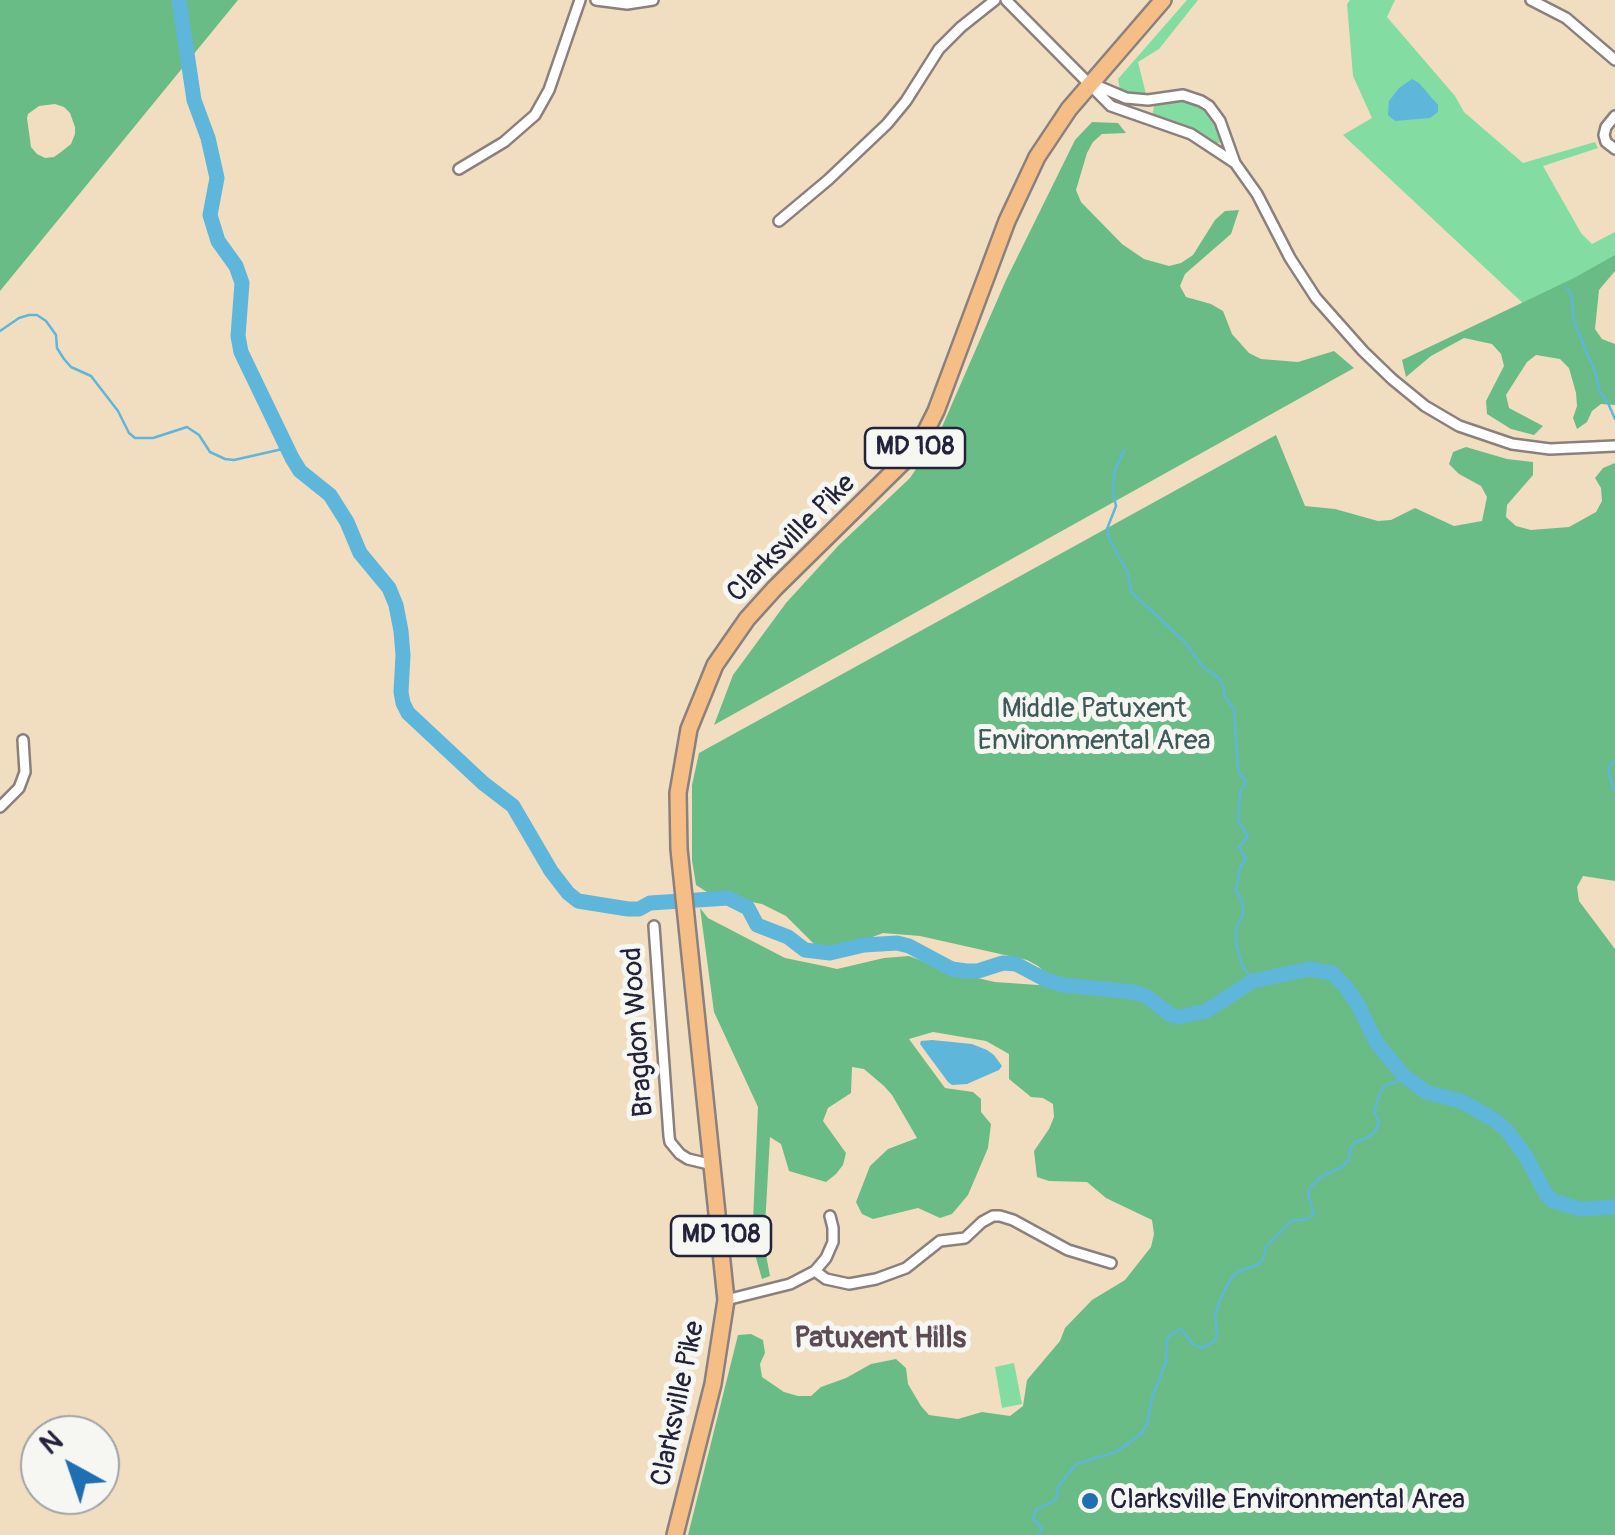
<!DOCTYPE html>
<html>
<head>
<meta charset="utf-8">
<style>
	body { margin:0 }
	#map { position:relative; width:1615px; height:1535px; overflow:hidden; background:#f1dec0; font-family:Pangolin,sans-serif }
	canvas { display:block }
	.north { position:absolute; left:20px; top:1415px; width:100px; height:100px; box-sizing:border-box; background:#f6f6f2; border:2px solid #a1a1a9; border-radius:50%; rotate:320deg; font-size:28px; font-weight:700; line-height:40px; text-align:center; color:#22223b }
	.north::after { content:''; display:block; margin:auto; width:35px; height:45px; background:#1f6fb2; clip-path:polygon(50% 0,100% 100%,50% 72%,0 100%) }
</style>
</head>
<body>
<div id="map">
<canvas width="1615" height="1535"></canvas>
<div class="north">N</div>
</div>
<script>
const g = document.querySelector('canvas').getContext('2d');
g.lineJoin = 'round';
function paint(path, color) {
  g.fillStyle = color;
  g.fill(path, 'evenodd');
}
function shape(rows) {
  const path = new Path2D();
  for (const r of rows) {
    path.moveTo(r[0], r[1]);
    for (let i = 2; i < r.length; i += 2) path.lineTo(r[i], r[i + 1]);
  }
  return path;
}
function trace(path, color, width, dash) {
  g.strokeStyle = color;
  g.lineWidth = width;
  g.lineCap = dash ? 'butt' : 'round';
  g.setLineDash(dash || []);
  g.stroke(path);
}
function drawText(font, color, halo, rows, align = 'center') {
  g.font = font + ' Pangolin,sans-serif';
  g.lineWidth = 10;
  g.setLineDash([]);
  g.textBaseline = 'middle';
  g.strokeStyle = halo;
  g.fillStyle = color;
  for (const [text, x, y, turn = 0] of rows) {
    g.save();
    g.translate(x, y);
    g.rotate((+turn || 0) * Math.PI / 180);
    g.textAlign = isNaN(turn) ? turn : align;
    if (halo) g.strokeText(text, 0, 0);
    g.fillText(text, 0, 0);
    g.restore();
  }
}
const green = shape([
	[1187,0,1198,0,1159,49,1138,62,1146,94,1120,90,1118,79],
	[1350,0,1395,0,1387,17,1455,96,1464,112,1523,163,1595,142,1598,148,1543,166,1581,233,1592,244,1615,232,1615,259,1528,308,1343,135,1372,118,1353,76,1347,4],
	[1181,99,1203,107,1210,113,1216,121,1221,142,1215,144,1185,127,1152,116,1155,102],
	[1014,1363,1022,1404,1002,1408,995,1367]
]);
const forest = shape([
	[0,0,238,0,0,291],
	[55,104,64,107,70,113,75,127,75,134,71,144,61,152,54,157,45,158,37,154,31,147,27,118,28,114,39,106],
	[1092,122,1118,123,1126,133,1102,134,1093,142,1087,153,1076,190,1081,202,1122,244,1144,259,1169,266,1181,263,1193,255,1215,220,1225,211,1239,210,1231,234,1185,274,1180,286,1186,297,1211,304,1223,311,1232,334,1249,353,1261,359,1298,362,1334,351,1354,368,714,725,733,675,786,603,839,545,910,478,938,436,1006,280,1075,140],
	[1615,255,1615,271,1599,290,1595,329,1602,339,1615,344,1615,405,1601,404,1592,411,1587,422,1577,429,1573,418,1577,406,1576,393,1569,368,1560,359,1536,355,1527,362,1506,395,1509,408,1543,426,1534,435,1511,429,1487,414,1486,401,1504,366,1501,354,1492,344,1464,338,1431,356,1406,377,1402,360,1574,278],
	[1276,435,1305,506,1335,509,1378,521,1391,520,1415,508,1454,526,1482,521,1487,497,1481,486,1459,474,1449,464,1453,452,1466,447,1507,459,1533,462,1533,475,1507,505,1506,517,1516,526,1531,530,1569,527,1596,512,1602,501,1601,488,1595,478,1603,468,1615,463,1615,881,1583,876,1577,887,1579,901,1615,949,1615,1535,688,1535,738,1335,751,1334,763,1340,765,1353,760,1364,762,1377,784,1392,798,1396,811,1396,821,1387,846,1378,871,1364,896,1359,906,1368,908,1384,921,1406,929,1415,958,1419,982,1412,1010,1416,1023,1406,1027,1380,1060,1341,1065,1328,1092,1300,1125,1280,1151,1247,1154,1234,1152,1220,1106,1198,1087,1182,1049,1181,1037,1177,1034,1151,1049,1129,1054,1117,1053,1104,1043,1098,1031,1097,1009,1079,1009,1054,986,1041,933,1032,909,1039,945,1088,973,1092,981,1099,981,1112,991,1124,988,1148,968,1195,952,1214,940,1218,918,1208,873,1219,862,1214,856,1202,870,1166,888,1149,917,1138,892,1095,884,1086,864,1069,852,1067,851,1093,828,1108,823,1121,846,1153,843,1165,836,1174,826,1182,789,1171,781,1144,770,1137,764,1244,770,1276,762,1279,752,1244,758,1107,714,1012,700,908,708,918,785,958,824,966,837,969,884,958,909,956,955,973,995,982,1038,985,1055,982,1038,966,1027,960,920,936,883,933,846,947,821,951,786,916,762,904,710,894,696,885,692,860,692,785,699,753]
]);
const water = shape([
	[1412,79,1419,83,1438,105,1438,112,1430,118,1395,121,1388,115,1389,101,1399,88],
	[932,1040,972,1044,987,1050,994,1055,1002,1066,999,1070,967,1084,952,1085,948,1082,920,1044,921,1041]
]);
const stream = shape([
	[1567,288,1572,297,1574,322,1596,374,1599,390,1608,403,1615,419],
	[0,331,19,318,29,315,37,315,46,321,56,335,57,348,64,359,71,367,91,376,118,411,129,433,135,438,153,438,187,427,199,435,210,452,225,459,234,460,287,448],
	[1124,450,1114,473,1113,492,1116,506,1107,529,1109,539,1128,573,1131,592,1183,640,1204,668,1219,678,1224,688,1224,696,1234,709,1238,768,1240,775,1246,780,1240,793,1238,821,1248,836,1239,847,1246,859,1240,868,1236,892,1242,900,1243,915,1236,929,1236,943,1242,965,1253,981],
	[1615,760,1609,766,1609,774,1615,792],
	[1037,1535,1041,1532,1042,1528,1033,1519,1036,1510,1056,1500,1058,1487,1076,1464,1116,1452,1141,1434,1147,1424,1152,1398,1166,1362,1167,1340,1171,1334,1181,1329,1194,1345,1203,1348,1215,1341,1217,1334,1215,1315,1222,1295,1233,1276,1239,1271,1259,1264,1264,1257,1266,1247,1292,1220,1304,1220,1314,1214,1308,1194,1310,1188,1320,1177,1342,1167,1349,1159,1351,1147,1355,1142,1368,1138,1376,1130,1379,1122,1374,1111,1381,1090,1385,1085,1397,1082,1403,1075]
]);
const river = shape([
	[179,0,194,100,208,138,217,178,210,215,218,241,236,266,242,283,238,336,241,352,292,458,300,471,330,495,347,522,360,553,389,588,396,605,401,631,403,655,401,692,403,703,408,713,483,783,513,806,551,871,568,893,578,901,628,909,639,909,650,903,728,898,748,908,757,925,788,937,805,950,830,953,864,945,897,943,909,946,952,969,966,971,978,971,1003,963,1016,964,1046,980,1063,985,1133,992,1146,996,1171,1015,1179,1017,1206,1011,1253,981,1309,969,1332,973,1346,987,1358,1005,1376,1042,1403,1075,1426,1092,1463,1102,1496,1121,1507,1131,1525,1155,1546,1194,1553,1201,1581,1209,1615,1207]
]);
const minor = shape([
	[596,0,627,4,653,0],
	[1006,0,1111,106,1191,134,1235,163,1257,194,1290,258,1316,298,1363,351,1392,379,1425,406,1459,426,1512,444,1550,449,1615,446],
	[1531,0,1566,18,1615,60],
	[1093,84,1126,98,1148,100,1183,95,1201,101,1209,106,1220,121,1235,163],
	[1615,116,1606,127,1604,135,1606,142,1615,149],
	[459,169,504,142,535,115,549,90,580,0],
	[779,221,828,180,887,124,906,101,939,49,961,27,995,0],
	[0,807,19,788,25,772,23,740],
	[654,926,669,1136,670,1142,680,1154,688,1159,713,1165],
	[815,1271,826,1279,849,1284,876,1279,906,1268,940,1241,965,1238,982,1222,993,1216,1000,1216,1013,1220,1068,1250,1111,1263],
	[726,1300,790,1284,815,1271,826,1258,833,1242,833,1228,830,1216]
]);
const primary = shape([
	[675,1535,713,1384,726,1300,679,849,678,793,689,729,715,665,747,619,775,588,903,462,926,431,936,411,1007,221,1037,157,1069,109,1163,0]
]);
const markers = [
	[1090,1501,10,"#1f6fb2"]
];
const shields = [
	[915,448,100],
	[721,1236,100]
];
const shieldNames = [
	["MD 108",915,448],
	["MD 108",721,1236]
];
const streetNames = [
	["Clarksville Pike",792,539,-45],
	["Bragdon Wood",639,1032,-94],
	["Clarksville Pike",679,1404,-78]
];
const parkNames = [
	["Middle Patuxent",1094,710],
	["Environmental Area",1094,742]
];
const poiNames = [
	["Clarksville Environmental Area",1110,1501]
];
const neighbourhoodNames = [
	["Patuxent Hills",880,1339]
];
paint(green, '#83dca1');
paint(forest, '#6abc87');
paint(water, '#5eb6db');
trace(stream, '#5eb6db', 2.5);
trace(river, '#5eb6db', 15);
trace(minor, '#8a807e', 14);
trace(primary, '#8a807e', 20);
trace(minor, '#fff', 9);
trace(primary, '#f6be87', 15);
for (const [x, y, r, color] of markers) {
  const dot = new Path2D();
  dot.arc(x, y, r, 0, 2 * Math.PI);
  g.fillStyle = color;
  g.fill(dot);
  trace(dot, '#f6f6f2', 4);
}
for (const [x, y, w] of shields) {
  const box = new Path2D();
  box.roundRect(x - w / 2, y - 20, w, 40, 8);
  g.fillStyle = '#f6f6f2';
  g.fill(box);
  trace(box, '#22223b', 2.5);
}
drawText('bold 25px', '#22223b', null, shieldNames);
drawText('28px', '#22223b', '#f6f6f2', streetNames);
drawText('28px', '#3f5a5a', '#f6f6f2', parkNames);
drawText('28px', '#22223b', '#f6f6f2', poiNames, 'left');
drawText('bold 30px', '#5d4c56', '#f6f6f2', neighbourhoodNames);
</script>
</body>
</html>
